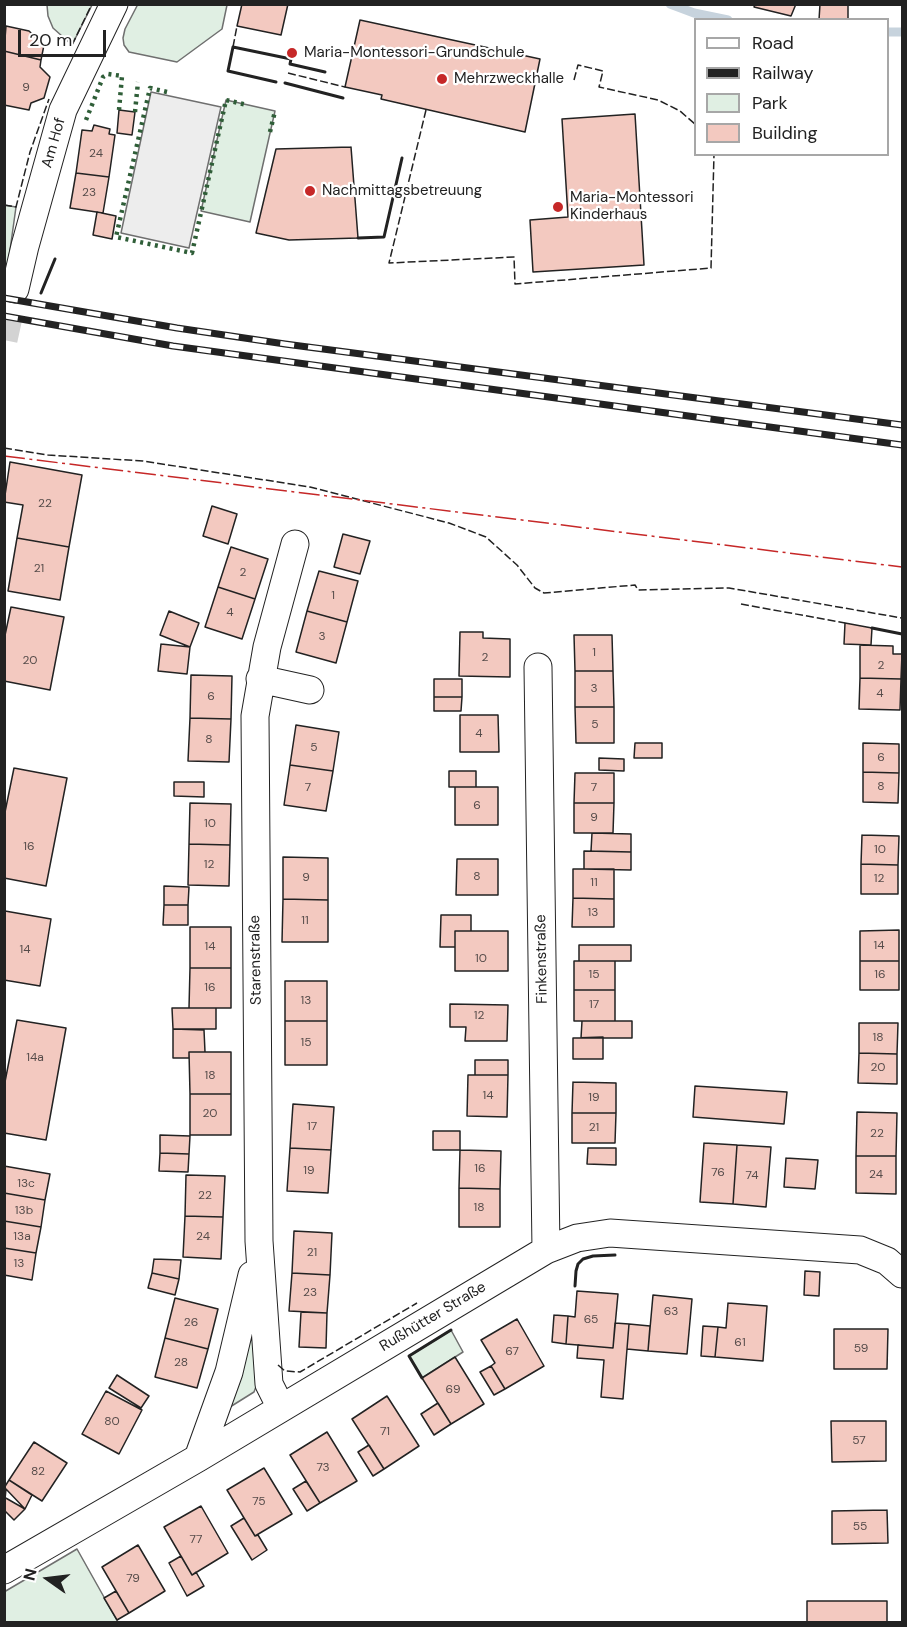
<!DOCTYPE html>
<html>
<head>
<meta charset="utf-8">
<style>
	body { margin:0 }
	#map { position:relative; width:907px; height:1627px; overflow:hidden; background:#fff; font-family:"DM Sans",sans-serif }
	canvas { display:block }
	.frame { position:absolute; inset:0; border:6px solid #222; pointer-events:none }
	.legend { position:absolute; left:694px; top:18px; width:195px; height:138px; box-sizing:border-box; background:#fff; border:2px solid #a7a7a7; margin:0; padding:8px 10px; list-style:none; font-size:18px; color:#222 }
	.legend li { display:flex; align-items:center; gap:12px; height:30px }
	.legend b { width:30px; border:2px solid #a7a7a7 }
	.north { position:absolute; left:18px; top:1549px; width:60px; height:60px; -webkit-text-stroke:4px #fff; paint-order:stroke; rotate:284deg; font-size:16px; font-weight:700; line-height:24px; text-align:center; color:#222 }
	.north::after { content:''; display:block; margin:auto; width:21px; height:27px; background:#222; clip-path:polygon(50% 0,100% 100%,50% 72%,0 100%) }
	.scale { position:absolute; left:18px; top:30px; width:88px; height:27px; box-sizing:border-box; border:3px solid #222; border-top:0; padding-left:8px; font-size:18px; line-height:21px; white-space:nowrap; color:#222; -webkit-text-stroke:4px #fff; paint-order:stroke }
</style>
</head>
<body>
<div id="map">
<canvas width="907" height="1627"></canvas>
<div class="frame"></div>
<ul class="legend">
<li><b style="height:8px;background:#fff"></b>Road</li>
<li><b style="height:8px;background:#222"></b>Railway</li>
<li><b style="height:16px;background:#e0efe3"></b>Park</li>
<li><b style="height:16px;background:#f3c9c0"></b>Building</li>
</ul>
<div class="north">N</div>
<div class="scale">20 m</div>
</div>
<script>
const g = document.querySelector('canvas').getContext('2d');
g.lineJoin = 'round';
function paint(path, color) {
  g.fillStyle = color;
  g.fill(path, 'evenodd');
}
function shape(rows) {
  const path = new Path2D();
  for (const r of rows) {
    path.moveTo(r[0], r[1]);
    for (let i = 2; i < r.length; i += 2) path.lineTo(r[i], r[i + 1]);
  }
  return path;
}
function trace(path, color, width, dash) {
  g.strokeStyle = color;
  g.lineWidth = width;
  g.lineCap = dash ? 'butt' : 'round';
  g.setLineDash(dash || []);
  g.stroke(path);
}
function drawText(font, color, halo, rows, align = 'center') {
  g.font = font + ' "DM Sans",sans-serif';
  g.lineWidth = 4.5;
  g.setLineDash([]);
  g.textBaseline = 'middle';
  g.strokeStyle = halo;
  g.fillStyle = color;
  for (const [text, x, y, turn = 0] of rows) {
    g.save();
    g.translate(x, y);
    g.rotate((+turn || 0) * Math.PI / 180);
    g.textAlign = isNaN(turn) ? turn : align;
    if (halo) g.strokeText(text, 0, 0);
    g.fillText(text, 0, 0);
    g.restore();
  }
}
const green = shape([
	[138,4,227,4,227,5,222,29,177,62,129,52,124,45,123,38,125,29,138,4],
	[47,5,92,5,72,45,53,28,48,16,47,5],
	[226,100,275,111,250,222,201,211,226,100],
	[4,205,16,207,5,286,4,285,4,205],
	[251,1309,257,1384,254,1392,222,1412,251,1309],
	[451,1330,463,1352,422,1378,409,1356,451,1330],
	[77,1549,118,1622,5,1622,4,1592,77,1549]
]);
const parking = shape([
	[151,92,221,107,189,248,121,233,151,92]
]);
const stream = shape([
	[670,4,694,13,728,20],
	[888,32,902,32]
]);
const building = shape([
	[242,4,288,4,281,35,237,26,242,4],
	[755,4,796,4,791,16,754,7,755,4],
	[820,4,848,4,848,20,819,20,820,4],
	[360,20,540,59,525,132,381,99,382,95,345,87,360,20],
	[6,26,29,31,44,45,41,60,4,51,6,26],
	[4,51,41,60,40,67,50,77,44,98,31,103,29,110,4,105,4,51],
	[119,110,135,112,132,135,117,133,119,110],
	[635,114,644,265,533,272,530,220,568,217,562,119,635,114],
	[94,125,110,129,109,134,115,135,109,177,76,173,82,130,92,131,94,125],
	[351,147,358,238,289,240,256,233,276,149,351,147],
	[76,173,109,177,103,213,70,208,76,173],
	[97,212,116,216,112,239,93,235,97,212],
	[10,462,82,475,69,547,17,538,23,505,4,502,10,462],
	[212,506,237,514,228,544,203,536,212,506],
	[343,534,370,541,360,574,334,567,343,534],
	[17,538,69,547,60,600,8,591,17,538],
	[231,547,268,559,255,599,218,587,231,547],
	[319,571,358,581,347,622,307,611,319,571],
	[218,587,255,599,242,639,205,627,218,587],
	[11,607,64,617,50,690,4,681,4,640,11,607],
	[169,611,199,623,190,647,160,635,169,611],
	[307,611,347,622,336,663,296,652,307,611],
	[845,623,872,628,871,645,844,644,845,623],
	[460,632,483,632,483,638,510,639,510,677,459,676,460,632],
	[574,635,612,635,613,671,575,671,574,635],
	[161,644,190,647,187,674,158,671,161,644],
	[860,645,893,646,893,654,902,654,901,679,860,678,860,645],
	[575,671,613,671,614,707,575,707,575,671],
	[191,675,232,676,231,719,190,718,191,675],
	[860,678,901,679,900,710,859,709,860,678],
	[434,679,462,679,462,697,434,697,434,679],
	[434,697,462,697,461,711,434,711,434,697],
	[575,707,614,707,614,743,576,743,575,707],
	[460,715,498,715,499,752,460,752,460,715],
	[190,718,231,719,229,762,188,761,190,718],
	[296,725,339,732,333,771,290,765,296,725],
	[635,743,662,743,662,758,634,758,635,743],
	[863,743,899,744,899,773,863,772,863,743],
	[599,758,624,759,624,771,599,770,599,758],
	[290,765,333,771,326,811,284,805,290,765],
	[14,768,67,778,46,886,4,878,4,817,14,768],
	[449,771,476,771,476,787,449,787,449,771],
	[863,772,899,773,898,803,863,802,863,772],
	[575,773,614,773,614,803,574,803,575,773],
	[174,782,204,782,204,797,174,796,174,782],
	[455,787,498,787,498,825,455,825,455,787],
	[190,803,231,804,230,845,189,844,190,803],
	[574,803,614,803,613,833,574,833,574,803],
	[592,833,631,834,631,852,591,851,592,833],
	[862,835,899,836,898,865,861,864,862,835],
	[189,844,230,845,229,886,188,885,189,844],
	[584,851,631,852,631,870,584,869,584,851],
	[283,857,328,858,328,900,283,899,283,857],
	[457,859,498,859,498,895,456,895,457,859],
	[861,864,898,865,898,894,861,894,861,864],
	[573,869,614,869,614,899,573,898,573,869],
	[164,886,189,887,188,905,164,905,164,886],
	[573,898,614,899,614,927,572,927,573,898],
	[283,899,328,900,328,942,282,942,283,899],
	[164,905,188,905,188,925,163,925,164,905],
	[5,911,51,919,40,986,4,980,5,911],
	[441,915,471,915,471,931,455,931,455,947,440,947,441,915],
	[190,927,231,927,231,968,190,968,190,927],
	[899,930,899,961,860,961,860,931,899,930],
	[455,931,508,931,508,971,455,971,455,931],
	[579,945,631,945,631,961,579,961,579,945],
	[574,961,615,961,615,990,574,990,574,961],
	[860,961,899,961,899,990,860,990,860,961],
	[190,968,231,968,231,1008,189,1008,190,968],
	[285,981,327,981,327,1021,285,1021,285,981],
	[574,990,615,990,615,1021,574,1021,574,990],
	[450,1004,508,1005,507,1041,465,1041,466,1027,450,1027,450,1004],
	[172,1008,216,1008,216,1029,173,1029,172,1008],
	[17,1020,66,1028,46,1140,4,1133,4,1087,17,1020],
	[285,1021,327,1021,327,1065,285,1065,285,1021],
	[582,1021,632,1021,632,1038,581,1038,582,1021],
	[859,1023,898,1023,897,1054,859,1053,859,1023],
	[173,1029,204,1030,205,1052,189,1052,189,1058,173,1058,173,1029],
	[603,1037,603,1059,573,1059,573,1038,603,1037],
	[189,1052,231,1052,231,1094,190,1094,189,1052],
	[859,1053,897,1054,897,1084,858,1083,859,1053],
	[475,1060,508,1060,508,1075,475,1075,475,1060],
	[468,1075,508,1075,507,1117,467,1116,468,1075],
	[573,1082,616,1083,616,1113,572,1113,573,1082],
	[695,1086,787,1092,784,1124,693,1117,695,1086],
	[190,1094,231,1094,231,1135,190,1135,190,1094],
	[293,1104,334,1107,331,1150,290,1148,293,1104],
	[857,1112,897,1113,896,1156,856,1156,857,1112],
	[572,1113,616,1113,615,1143,572,1143,572,1113],
	[433,1131,460,1131,460,1150,433,1150,433,1131],
	[160,1135,190,1136,189,1154,160,1153,160,1135],
	[704,1143,737,1145,733,1204,700,1202,704,1143],
	[737,1145,771,1147,766,1207,733,1204,737,1145],
	[290,1148,331,1150,328,1193,287,1191,290,1148],
	[588,1148,616,1148,616,1165,587,1164,588,1148],
	[460,1150,501,1151,500,1189,459,1188,460,1150],
	[160,1153,189,1154,188,1172,159,1171,160,1153],
	[856,1156,896,1156,896,1194,856,1193,856,1156],
	[786,1158,818,1160,815,1189,784,1187,786,1158],
	[4,1166,50,1174,45,1200,4,1193,4,1166],
	[186,1175,225,1176,223,1217,185,1216,186,1175],
	[459,1188,500,1189,500,1227,459,1227,459,1188],
	[4,1193,45,1200,41,1227,4,1221,4,1193],
	[185,1216,223,1217,221,1259,183,1257,185,1216],
	[4,1221,41,1227,36,1253,4,1248,4,1221],
	[294,1231,332,1233,330,1275,292,1273,294,1231],
	[4,1248,36,1253,32,1280,4,1275,4,1248],
	[154,1259,181,1260,179,1279,152,1273,154,1259],
	[805,1271,820,1272,819,1296,804,1295,805,1271],
	[152,1273,179,1279,175,1295,148,1288,152,1273],
	[292,1273,330,1275,327,1313,289,1311,292,1273],
	[577,1291,618,1294,613,1348,566,1344,568,1316,575,1317,577,1291],
	[653,1295,692,1299,687,1354,648,1351,653,1295],
	[175,1298,218,1309,208,1349,165,1338,175,1298],
	[728,1303,767,1306,763,1361,715,1357,718,1327,726,1328,728,1303],
	[301,1312,327,1313,326,1348,299,1347,301,1312],
	[554,1315,568,1316,566,1344,552,1342,554,1315],
	[517,1319,544,1366,505,1389,491,1366,495,1363,481,1340,517,1319],
	[615,1323,629,1324,623,1399,601,1397,604,1360,577,1358,578,1345,613,1348,615,1323],
	[629,1324,650,1326,648,1351,627,1349,629,1324],
	[703,1326,718,1327,715,1357,701,1356,703,1326],
	[834,1329,888,1329,887,1369,834,1369,834,1329],
	[165,1338,208,1349,197,1388,155,1377,165,1338],
	[455,1357,484,1404,451,1424,422,1378,455,1357],
	[491,1366,505,1389,494,1395,480,1372,491,1366],
	[117,1375,149,1396,141,1408,109,1388,117,1375],
	[106,1391,142,1410,119,1454,82,1434,106,1391],
	[387,1396,419,1446,384,1469,352,1419,387,1396],
	[438,1403,451,1424,434,1435,421,1414,438,1403],
	[831,1421,886,1421,886,1461,832,1462,831,1421],
	[327,1432,357,1481,320,1503,290,1455,327,1432],
	[34,1442,67,1463,42,1501,9,1480,34,1442],
	[369,1445,384,1469,373,1476,358,1452,369,1445],
	[264,1468,292,1514,255,1536,227,1490,264,1468],
	[9,1480,32,1495,25,1509,4,1497,4,1488,9,1480],
	[306,1481,320,1503,307,1511,293,1489,306,1481],
	[6,1489,25,1509,14,1520,4,1510,6,1489],
	[201,1506,228,1553,192,1575,164,1527,201,1506],
	[887,1510,888,1543,832,1544,832,1511,887,1510],
	[244,1518,255,1536,258,1535,267,1550,252,1560,231,1526,244,1518],
	[138,1545,165,1591,129,1613,102,1567,138,1545],
	[181,1556,192,1575,196,1572,204,1586,187,1596,169,1563,181,1556],
	[116,1591,129,1613,117,1620,104,1598,116,1591],
	[807,1601,887,1601,887,1622,807,1622,807,1601]
]);
const streetTunnel = shape([
	[4,340,15,289]
]);
const street = shape([
	[15,289,25,246,63,110,114,4],
	[538,667,546,1250],
	[260,679,310,690],
	[281,1408,269,1384,259,1241,255,716,267,647,295,544],
	[198,1458,229,1372,252,1275],
	[4,1570,198,1458,546,1250,577,1238,610,1233,860,1250,887,1261,902,1274]
]);
const rail = shape([
	[4,298,177,328,285,344,902,425],
	[4,316,173,346,902,445]
]);
const hedge = shape([
	[167,92,150,88,116,237,192,253,226,100,247,105],
	[135,112,138,82],
	[86,120,103,77,108,74,122,76,119,110],
	[270,132,275,111]
]);
const fence = shape([
	[72,45,92,4],
	[233,47,237,26],
	[288,73,345,87],
	[574,80,578,65,603,71,599,87,658,100,680,111,696,125],
	[426,110,389,263,514,257,515,284,711,268,714,154],
	[4,205,16,207,30,152,49,99],
	[4,448,48,455,143,461,310,487,449,523,486,537,517,565,535,588,544,593,635,585,638,590,729,588,902,618],
	[741,604,845,623],
	[278,1365,285,1371,300,1372,417,1303]
]);
const wall = shape([
	[276,82,228,71,233,47,291,59,290,64,325,72],
	[285,83,343,98],
	[358,238,384,237,402,158],
	[41,293,55,259],
	[872,628,902,634],
	[575,1286,576,1271,578,1264,583,1259,593,1256,615,1255],
	[422,1378,409,1356,451,1330]
]);
const power = shape([
	[4,456,902,567]
]);
const markers = [
	[292,53,6,"#c62828"],
	[442,79,6,"#c62828"],
	[310,191,6,"#c62828"],
	[558,207,6,"#c62828"]
];
const numberNames = [
	["9",26,88],
	["24",96,154],
	["23",89,193],
	["22",45,504],
	["21",39,569],
	["2",243,573],
	["1",333,596],
	["4",230,613],
	["3",322,637],
	["1",594,653],
	["2",485,658],
	["20",30,661],
	["2",881,666],
	["3",594,689],
	["4",880,694],
	["6",211,697],
	["5",595,725],
	["4",479,734],
	["8",209,740],
	["5",314,748],
	["6",881,758],
	["8",881,787],
	["7",308,788],
	["7",594,788],
	["6",477,806],
	["9",594,818],
	["10",210,824],
	["16",29,847],
	["10",880,850],
	["12",209,865],
	["8",477,877],
	["9",306,878],
	["12",879,879],
	["11",594,883],
	["13",593,913],
	["11",305,921],
	["14",879,946],
	["14",210,947],
	["14",25,950],
	["10",481,959],
	["15",594,975],
	["16",880,975],
	["16",210,988],
	["13",306,1001],
	["17",594,1005],
	["12",479,1016],
	["18",878,1038],
	["15",306,1043],
	["14a",35,1058],
	["20",878,1068],
	["18",210,1076],
	["14",488,1096],
	["19",594,1098],
	["20",210,1114],
	["17",312,1127],
	["21",594,1128],
	["22",877,1134],
	["16",480,1169],
	["19",309,1171],
	["76",718,1173],
	["24",876,1175],
	["74",752,1176],
	["13c",26,1184],
	["22",205,1196],
	["18",479,1208],
	["13b",24,1211],
	["13a",22,1237],
	["24",203,1237],
	["21",312,1253],
	["13",19,1264],
	["23",310,1293],
	["63",671,1312],
	["65",591,1320],
	["26",191,1323],
	["61",740,1343],
	["59",861,1349],
	["67",512,1352],
	["28",181,1363],
	["69",453,1390],
	["80",112,1422],
	["71",385,1432],
	["57",859,1441],
	["73",323,1468],
	["82",38,1472],
	["75",259,1502],
	["55",860,1527],
	["77",196,1540],
	["79",133,1579]
];
const poiNames = [
	["Maria-Montessori-Grundschule",304,53],
	["Mehrzweckhalle",454,79],
	["Nachmittagsbetreuung",322,191],
	["Maria-Montessori",570,198],
	["Kinderhaus",570,215]
];
const streetNames = [
	["Am Hof",54,143,-74],
	["Finkenstraße",542,959,-91],
	["Starenstraße",256,960,-91],
	["Rußhütter Straße",433,1317,-31]
];
paint(green, '#e0efe3');
trace(green, '#6f6f6f', 1.5);
paint(parking, '#ededed');
trace(parking, '#6f6f6f', 1.5);
trace(stream, '#c7d3dd', 9);
paint(building, '#f3c9c0');
trace(building, '#222', 1.5);
trace(streetTunnel, '#d3d3d3', 27, [27, 14]);
trace(street, '#222', 29);
trace(street, '#fff', 27);
trace(rail, '#222', 7);
trace(rail, '#fff', 4.5, [14]);
trace(hedge, '#2f5e38', 4.5, [3, 4.5]);
trace(fence, '#222', 1.5, [8, 3]);
trace(wall, '#222', 3);
trace(power, '#c62828', 1.5, [21, 4.5, 3, 4.5]);
for (const [x, y, r, color] of markers) {
  const dot = new Path2D();
  dot.arc(x, y, r, 0, 2 * Math.PI);
  g.fillStyle = color;
  g.fill(dot);
  trace(dot, '#fff', 2);
}
drawText('12px', '#564c4a', null, numberNames);
drawText('15px', '#222', '#fff', poiNames, 'left');
drawText('15px', '#222', '#fff', streetNames);
</script>
</body>
</html>
